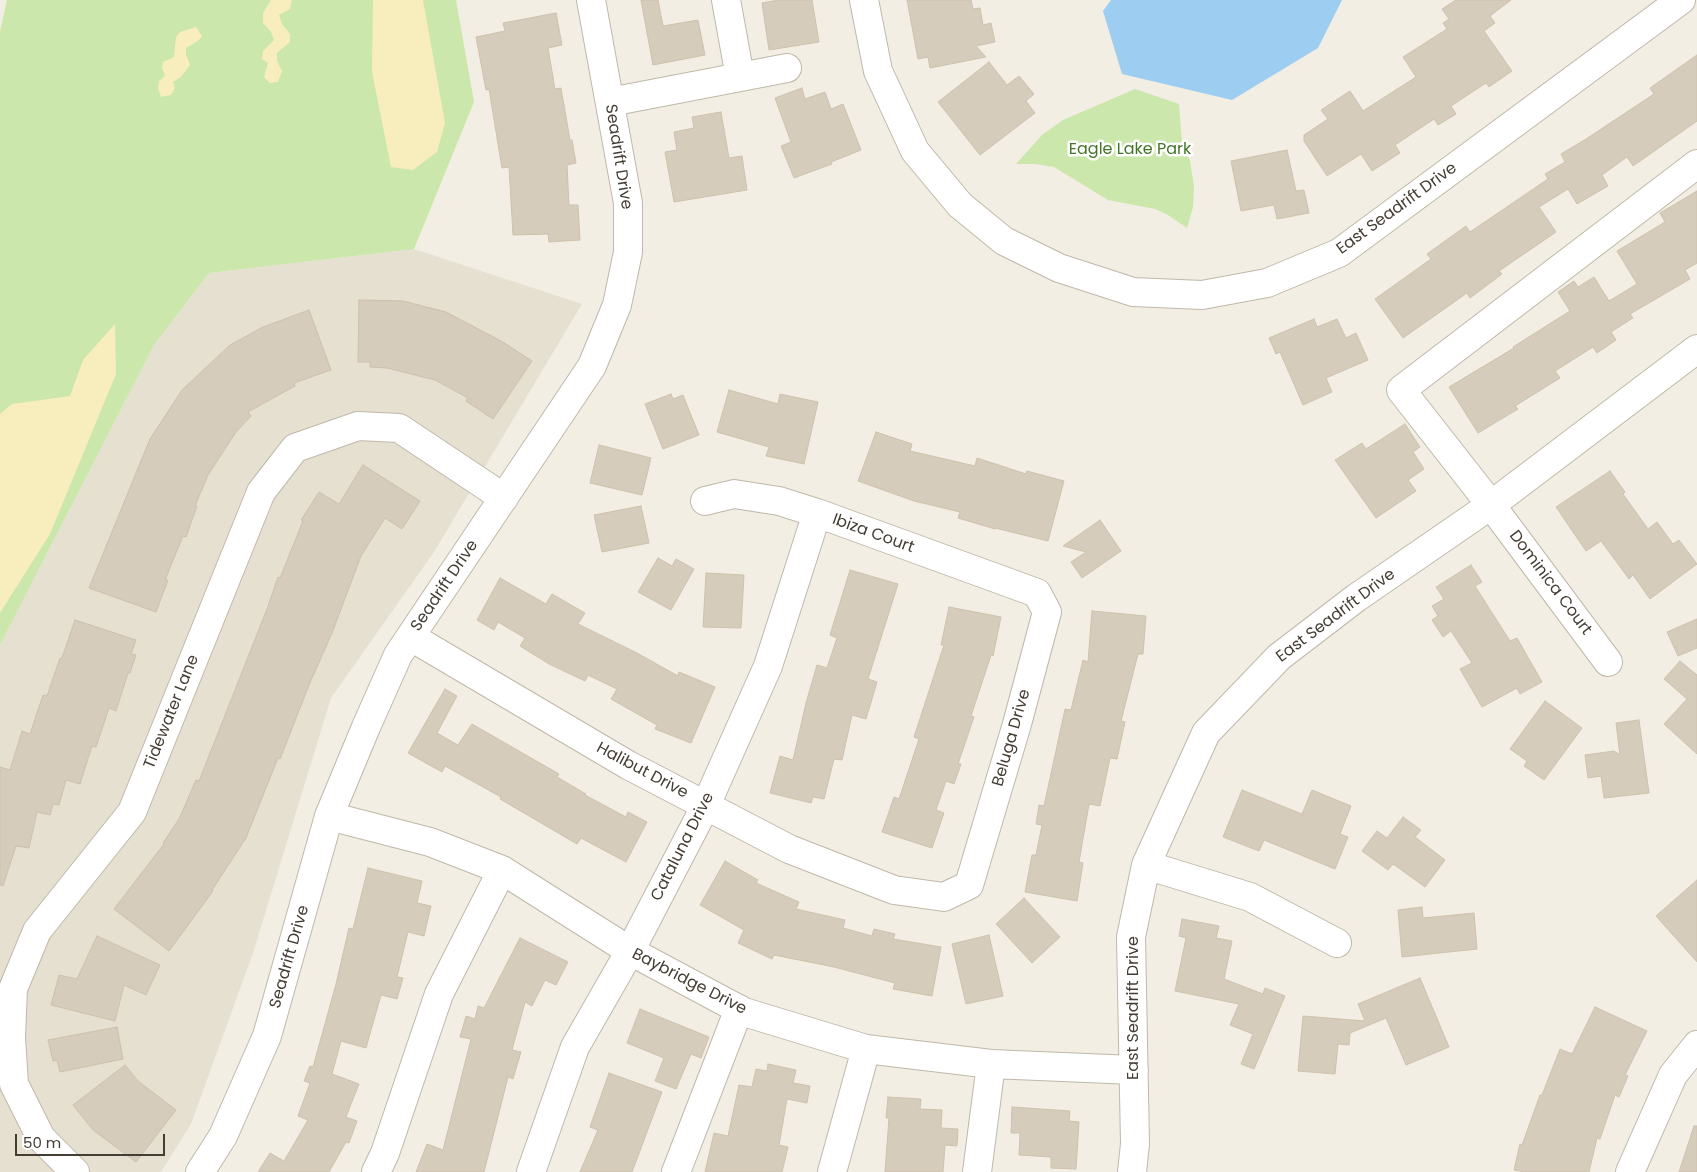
<!DOCTYPE html>
<html>
<head>
<meta charset="utf-8">
<style>
	body { margin:0 }
	#map { position:relative; width:1697px; height:1172px; overflow:hidden; background:#f2eee3; font-family:Poppins,sans-serif }
	canvas { display:block }
	.scale { position:absolute; left:15px; top:1134px; width:150px; height:22px; box-sizing:border-box; border:2px solid #443d33; border-top:0; padding-left:6px; font-size:15px; line-height:18px; white-space:nowrap; color:#443d33; -webkit-text-stroke:4px #fff; paint-order:stroke }
</style>
</head>
<body>
<div id="map">
<canvas width="1697" height="1172"></canvas>
<div class="scale">50 m</div>
</div>
<script>
const g = document.querySelector('canvas').getContext('2d');
g.lineJoin = 'round';
function paint(path, color) {
  g.fillStyle = color;
  g.fill(path, 'evenodd');
}
function shape(rows) {
  const path = new Path2D();
  for (const r of rows) {
    path.moveTo(r[0], r[1]);
    for (let i = 2; i < r.length; i += 2) path.lineTo(r[i], r[i + 1]);
  }
  return path;
}
function trace(path, color, width, dash) {
  g.strokeStyle = color;
  g.lineWidth = width;
  g.lineCap = dash ? 'butt' : 'round';
  g.setLineDash(dash || []);
  g.stroke(path);
}
function drawText(font, color, halo, rows, align = 'center') {
  g.font = font + ' Poppins,sans-serif';
  g.lineWidth = 5;
  g.setLineDash([]);
  g.textBaseline = 'middle';
  g.strokeStyle = halo;
  g.fillStyle = color;
  for (const [text, x, y, turn = 0] of rows) {
    g.save();
    g.translate(x, y);
    g.rotate((+turn || 0) * Math.PI / 180);
    g.textAlign = isNaN(turn) ? turn : align;
    if (halo) g.strokeText(text, 0, 0);
    g.fillText(text, 0, 0);
    g.restore();
  }
}
const residential = shape([
	[414,249,582,304,434,552,331,698,253,953,191,1124,161,1172,0,1172,0,645,154,345,209,273]
]);
const green = shape([
	[7,0,456,0,474,102,414,249,209,273,154,345,0,645,0,32],
	[1135,89,1179,104,1182,144,1190,161,1194,187,1193,207,1187,228,1168,215,1155,209,1108,200,1054,167,1035,164,1016,164,1042,135,1063,120]
]);
const sand = shape([
	[271,0,292,0,290,9,279,15,282,24,290,34,290,42,277,53,277,61,282,71,278,82,270,83,264,77,268,63,262,59,263,51,274,40,271,32,263,23,263,13],
	[373,0,423,0,445,123,437,152,413,170,391,167,372,72],
	[196,27,202,36,198,41,186,48,186,54,190,65,181,77,173,82,175,88,171,95,161,97,158,88,159,81,165,76,162,68,163,62,174,57,176,37,180,32],
	[115,324,116,374,50,534,0,613,0,414,12,404,70,396,83,360]
]);
const water = shape([
	[1111,0,1342,0,1318,48,1232,100,1122,74,1103,11]
]);
const building = shape([
	[641,0,658,0,663,26,698,20,705,55,653,65,641,0],
	[779,0,812,0,819,42,769,50,762,3,779,0],
	[907,0,971,0,973,9,980,8,983,25,991,23,995,42,976,46,986,57,930,68,928,57,918,59,907,0],
	[1456,0,1511,0,1490,16,1495,23,1484,31,1512,71,1489,87,1486,83,1451,106,1456,114,1438,125,1434,119,1395,145,1400,153,1372,171,1361,154,1327,176,1304,141,1304,135,1328,119,1321,110,1350,91,1363,111,1416,77,1403,57,1447,29,1443,23,1449,19,1442,9,1456,0],
	[556,13,562,45,548,48,555,89,561,88,570,140,572,140,576,163,567,165,569,205,578,205,580,240,549,242,548,234,513,235,509,167,502,168,489,89,486,90,476,37,505,31,503,23,556,13],
	[1697,55,1697,121,1633,166,1627,157,1602,175,1608,186,1577,204,1568,189,1539,207,1556,232,1499,271,1502,274,1470,298,1467,293,1403,338,1375,299,1431,259,1427,254,1466,226,1470,232,1548,179,1545,174,1565,162,1561,154,1586,139,1654,94,1650,88,1697,55],
	[989,62,1007,85,1019,76,1034,94,1026,101,1035,113,980,155,938,102,989,62],
	[802,88,805,99,825,92,831,109,843,104,861,150,831,162,832,164,794,178,781,146,791,142,775,98,802,88],
	[721,112,729,158,742,156,747,190,674,202,665,152,677,150,674,132,694,128,692,117,721,112],
	[1287,150,1296,191,1304,190,1309,213,1277,219,1274,205,1241,211,1231,161,1287,150],
	[1697,191,1697,263,1685,270,1690,279,1630,314,1633,318,1611,332,1616,340,1597,353,1593,347,1555,371,1560,378,1515,406,1518,409,1478,433,1449,387,1514,348,1513,347,1570,311,1558,292,1574,281,1578,287,1594,277,1609,301,1637,284,1617,251,1665,222,1660,213,1697,191],
	[359,300,403,301,446,312,503,342,532,361,493,419,466,401,468,398,435,380,387,368,370,367,370,362,358,362,359,300],
	[309,310,331,370,294,383,295,386,248,412,251,416,236,432,208,475,195,506,197,506,186,537,183,536,165,580,168,580,156,612,89,588,150,439,182,390,230,345,263,327,309,310],
	[1314,319,1317,327,1337,319,1346,338,1356,333,1368,360,1326,378,1332,392,1303,405,1280,352,1276,354,1269,338,1314,319],
	[729,390,778,404,780,394,818,402,804,464,766,456,769,447,717,432,729,390],
	[671,394,673,399,683,395,699,435,663,449,645,404,671,394],
	[1405,424,1420,447,1413,452,1424,469,1408,480,1416,491,1376,518,1335,460,1362,443,1366,449,1405,424],
	[876,432,912,444,910,451,975,466,977,458,1026,474,1027,471,1064,481,1048,541,995,528,995,529,958,518,960,512,914,501,858,481,876,432],
	[599,445,651,458,642,495,590,483,599,445],
	[363,465,420,501,402,529,385,518,361,556,332,633,309,685,280,759,278,758,246,838,212,890,213,891,169,951,114,909,164,844,163,843,179,819,196,780,199,781,267,609,278,577,280,578,303,521,301,520,319,492,339,504,363,465],
	[1610,471,1625,492,1623,494,1648,529,1657,522,1673,544,1679,540,1697,564,1650,599,1633,575,1629,579,1601,541,1586,551,1556,507,1610,471],
	[641,506,649,543,602,552,594,515,641,506],
	[1100,520,1121,551,1082,578,1071,562,1086,552,1063,546,1100,520],
	[658,558,672,566,676,559,694,569,671,610,638,592,658,558],
	[1471,565,1482,582,1475,586,1510,641,1517,638,1542,682,1520,694,1517,688,1482,707,1460,669,1472,663,1451,631,1443,637,1432,620,1438,616,1432,606,1444,599,1436,587,1471,565],
	[850,570,898,584,868,679,877,682,866,719,852,715,842,760,834,759,824,799,813,797,811,803,770,793,780,756,793,760,806,703,817,665,827,668,837,638,830,635,850,570],
	[706,573,744,575,741,628,703,627,706,573],
	[500,578,546,604,552,594,585,613,578,624,637,653,678,676,679,672,715,687,691,743,655,729,657,725,611,699,617,689,588,675,585,681,549,664,520,646,525,638,498,622,494,630,477,620,500,578],
	[949,607,1001,617,993,656,991,655,971,716,974,717,958,764,961,764,954,784,946,781,936,810,944,813,932,848,882,832,894,797,899,799,919,739,914,737,944,645,941,645,949,607],
	[1092,611,1146,616,1143,654,1138,654,1121,721,1125,722,1117,759,1110,758,1100,806,1089,804,1079,862,1083,863,1077,901,1025,892,1032,855,1036,855,1042,825,1036,824,1039,805,1044,806,1065,709,1071,710,1083,660,1088,662,1092,611],
	[1697,619,1697,648,1678,656,1667,632,1697,619],
	[75,620,136,640,131,654,136,655,130,673,128,673,116,711,109,708,96,747,92,746,80,784,66,780,59,805,53,804,50,815,37,812,29,848,16,846,3,886,0,885,0,767,10,770,22,731,30,734,43,695,47,696,60,658,62,658,75,620],
	[1680,661,1697,675,1697,754,1664,724,1687,699,1664,679,1680,661],
	[445,689,457,696,437,733,458,745,472,724,559,774,557,777,586,794,585,795,626,817,628,812,647,822,626,862,581,838,577,844,500,799,501,797,445,766,442,772,408,753,445,689],
	[1545,701,1582,728,1544,780,1524,766,1527,761,1510,749,1545,701],
	[1639,720,1649,793,1604,798,1601,776,1588,778,1585,755,1614,751,1620,755,1616,723,1639,720],
	[1242,790,1302,814,1312,790,1351,806,1340,834,1348,837,1335,869,1264,840,1259,851,1223,837,1242,790],
	[1403,817,1421,830,1415,837,1445,860,1425,887,1393,864,1388,870,1362,851,1377,831,1387,838,1403,817],
	[725,861,758,880,756,883,799,902,796,909,845,920,843,928,872,936,874,929,895,934,893,939,941,947,932,996,893,989,895,983,834,967,774,955,772,959,738,943,744,930,700,905,725,861],
	[368,868,422,881,417,903,431,906,424,936,408,932,397,977,403,978,397,999,381,995,366,1048,341,1041,332,1074,359,1084,346,1117,357,1121,349,1143,346,1142,329,1172,258,1172,270,1153,284,1161,308,1120,298,1116,310,1083,304,1081,310,1066,313,1067,336,984,349,928,353,929,368,868],
	[1697,880,1697,962,1656,916,1697,880],
	[1024,898,1060,937,1032,963,996,924,1024,898],
	[1422,907,1423,918,1474,913,1477,949,1402,957,1398,910,1422,907],
	[1182,919,1219,926,1216,938,1232,941,1224,979,1263,994,1265,988,1285,996,1254,1069,1241,1064,1253,1034,1230,1025,1239,1004,1175,991,1186,938,1179,936,1182,919],
	[989,935,1003,996,966,1004,952,944,989,935],
	[97,936,160,965,146,995,124,985,115,1021,51,1005,59,975,77,979,97,936],
	[520,938,568,962,556,985,545,980,532,1006,525,1002,512,1050,521,1052,513,1079,508,1077,484,1172,416,1172,427,1144,443,1150,471,1039,460,1037,466,1016,475,1019,478,1006,484,1008,520,938],
	[1420,978,1449,1047,1406,1065,1386,1018,1350,1033,1349,1045,1338,1044,1335,1074,1298,1071,1303,1016,1365,1021,1358,1004,1420,978],
	[1595,1007,1647,1031,1625,1075,1628,1076,1619,1097,1615,1095,1600,1139,1597,1138,1589,1172,1525,1172,1514,1170,1520,1144,1522,1145,1540,1095,1542,1095,1560,1049,1572,1054,1595,1007],
	[640,1009,709,1037,701,1058,691,1054,676,1089,655,1081,664,1058,627,1043,640,1009],
	[117,1027,123,1059,60,1072,57,1060,53,1061,48,1040,117,1027],
	[768,1064,796,1070,793,1083,810,1086,807,1103,787,1099,779,1145,788,1147,782,1172,705,1172,714,1133,728,1136,739,1085,752,1087,756,1069,767,1071,768,1064],
	[125,1065,138,1081,176,1110,136,1162,93,1130,73,1105,125,1065],
	[609,1073,662,1092,632,1172,580,1172,598,1130,590,1127,609,1073],
	[888,1097,921,1099,920,1109,942,1110,941,1128,958,1129,957,1146,945,1145,943,1172,885,1172,889,1118,886,1118,888,1097],
	[1012,1107,1070,1111,1069,1121,1079,1122,1076,1169,1051,1168,1051,1157,1019,1155,1020,1133,1011,1133,1012,1107],
	[1694,1126,1697,1126,1697,1172,1679,1172,1694,1126]
]);
const minor = shape([
	[726,0,740,77],
	[864,0,878,71,915,151,960,205,1004,241,1059,268,1133,292,1202,295,1267,283,1339,253,1681,0],
	[610,102,787,68],
	[411,637,628,765,789,849,894,890,944,897,969,885,1017,724,1047,612,1037,593,817,513,779,501,734,494,705,501],
	[1608,662,1491,505,1401,390,1697,164],
	[329,816,430,842,502,870,630,951,744,1012,866,1049,991,1064,1134,1070],
	[1146,865,1250,897,1337,943],
	[75,1172,41,1138,14,1084,11,1038,13,989,37,931,132,812,261,492,295,448,358,426,399,428,504,498],
	[200,1172,223,1136,267,1036,329,816,366,727,398,655,592,366,617,305,628,252,628,203,591,0],
	[376,1172,385,1153,439,994,502,870],
	[531,1172,575,1047,630,951,706,805,768,666,817,513],
	[676,1172,739,1009],
	[832,1172,866,1049],
	[977,1172,991,1064],
	[1132,1172,1135,1144,1131,937,1146,865,1206,733,1279,657,1356,598,1491,505,1697,349],
	[1630,1172,1673,1075,1697,1045]
]);
const parkNames = [
	["Eagle Lake Park",1130,150]
];
const streetNames = [
	["Seadrift Drive",618,157,81],
	["East Seadrift Drive",1397,209,-36],
	["Ibiza Court",873,534,20],
	["Dominica Court",1550,583,53],
	["Seadrift Drive",445,586,-56],
	["East Seadrift Drive",1336,616,-37],
	["Tidewater Lane",172,712,-68],
	["Beluga Drive",1012,738,-74],
	["Halibut Drive",642,771,28],
	["Cataluna Drive",683,847,-63],
	["Seadrift Drive",290,957,-74],
	["Baybridge Drive",689,982,27],
	["East Seadrift Drive",1134,1008,-90]
];
paint(residential, '#e6e0d1');
paint(green, '#cbe7ab');
paint(sand, '#f8edbd');
paint(water, '#9dcdf1');
paint(building, '#d6ccbb');
trace(building, '#cec1ac', 1);
trace(minor, '#c0b8a9', 30);
trace(minor, '#fff', 28);
drawText('16px', '#437526', '#fff', parkNames);
drawText('16px', '#443d33', '#fff', streetNames);
</script>
</body>
</html>
